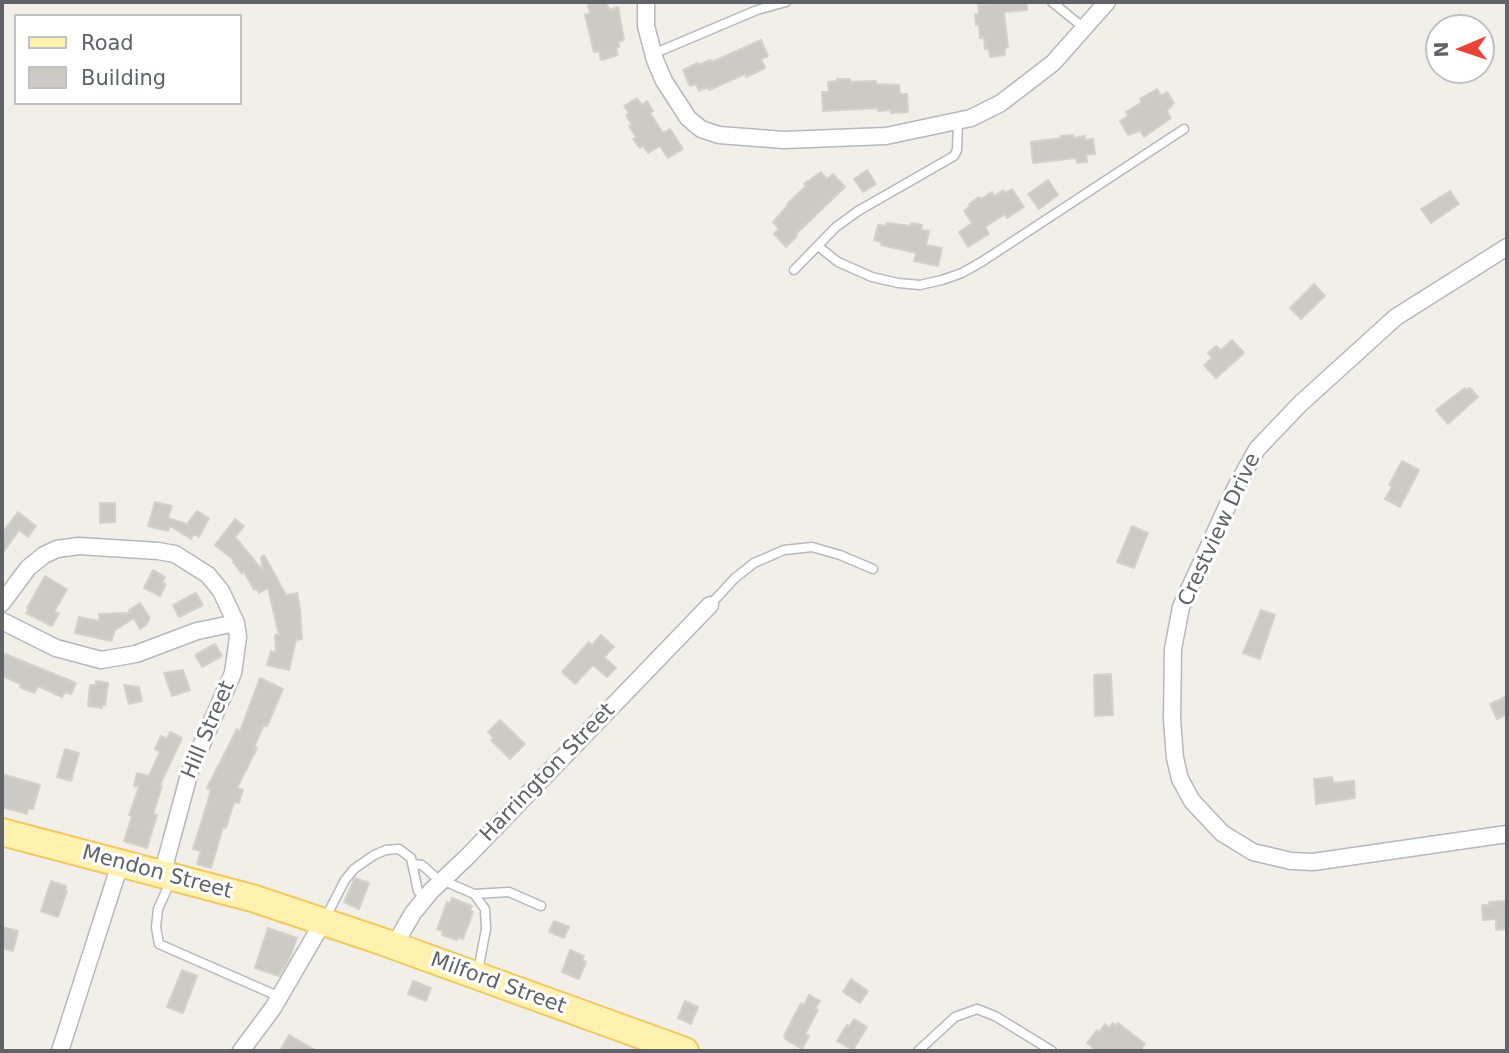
<!DOCTYPE html>
<html>
<head>
<meta charset="utf-8">
<style>
	body { margin:0 }
	#map { position:relative; width:1509px; height:1053px; overflow:hidden; background:#f1efe8; font-family:"DejaVu Sans",sans-serif }
	canvas { display:block }
	.frame { position:absolute; inset:0; border:4px solid #5f6368; pointer-events:none }
	.legend { position:absolute; left:14px; top:14px; width:228px; height:91px; box-sizing:border-box; background:#fff; border:2px solid #bfc1c3; margin:0; padding:9px 12px; list-style:none; font-size:21px; color:#5f6368 }
	.legend li { display:flex; align-items:center; gap:14px; height:35px }
	.legend b { width:35px; border:2px solid #bfc1c3 }
	.north { position:absolute; left:1425px; top:14px; width:70px; height:70px; box-sizing:border-box; background:#fff; border:2px solid #bfc1c3; border-radius:50%; rotate:268deg; font-size:19px; font-weight:700; line-height:28px; text-align:center; color:#5f6368 }
	.north::after { content:''; display:block; margin:auto; width:24px; height:32px; background:#ea4335; clip-path:polygon(50% 0,100% 100%,50% 72%,0 100%) }
</style>
</head>
<body>
<div id="map">
<canvas width="1509" height="1053"></canvas>
<div class="frame"></div>
<ul class="legend">
<li><b style="height:9px;background:#fff2af"></b>Road</li>
<li><b style="height:19px;background:#cccac5"></b>Building</li>
</ul>
<div class="north">N</div>
</div>
<script>
const g = document.querySelector('canvas').getContext('2d');
g.lineJoin = 'round';
function paint(path, color) {
  g.fillStyle = color;
  g.fill(path, 'evenodd');
}
function shape(rows) {
  const path = new Path2D();
  for (const r of rows) {
    path.moveTo(r[0], r[1]);
    for (let i = 2; i < r.length; i += 2) path.lineTo(r[i], r[i + 1]);
  }
  return path;
}
function trace(path, color, width, dash) {
  g.strokeStyle = color;
  g.lineWidth = width;
  g.lineCap = dash ? 'butt' : 'round';
  g.setLineDash(dash || []);
  g.stroke(path);
}
function drawText(font, color, halo, rows, align = 'center') {
  g.font = font + ' "DejaVu Sans",sans-serif';
  g.lineWidth = 6;
  g.setLineDash([]);
  g.textBaseline = 'middle';
  g.strokeStyle = halo;
  g.fillStyle = color;
  for (const [text, x, y, turn = 0] of rows) {
    g.save();
    g.translate(x, y);
    g.rotate((+turn || 0) * Math.PI / 180);
    g.textAlign = isNaN(turn) ? turn : align;
    if (halo) g.strokeText(text, 0, 0);
    g.fillText(text, 0, 0);
    g.restore();
  }
}
const building = shape([
	[587,2,605,2,610,10,618,7,624,40,618,42,619,47,616,48,618,55,601,60,599,51,594,52,585,15,590,13,587,2],
	[992,2,1027,2,1027,10,1004,12,1008,47,1005,48,1005,55,990,57,989,49,985,49,984,37,980,38,979,25,976,25,975,15,979,14,978,5,992,4,992,2],
	[761,40,768,56,761,59,765,68,746,77,745,74,709,90,708,87,699,91,696,84,690,86,683,70,698,63,699,65,710,60,712,62,761,40],
	[837,79,850,79,851,82,876,81,876,84,899,85,900,94,907,94,908,112,891,113,891,110,878,111,878,108,823,111,822,92,829,92,828,82,837,81,837,79],
	[1157,89,1161,96,1167,92,1174,103,1167,111,1171,118,1144,137,1140,131,1128,135,1120,121,1128,116,1126,112,1142,102,1140,99,1157,89],
	[637,98,642,105,647,101,653,111,650,113,663,133,670,129,683,149,668,158,660,146,648,153,643,146,640,148,633,139,636,137,629,126,632,125,626,115,629,113,624,106,637,98],
	[1073,135,1073,138,1085,136,1085,140,1093,139,1095,154,1086,155,1087,162,1077,163,1076,158,1033,163,1031,142,1061,138,1061,136,1073,135],
	[867,170,876,184,863,192,854,179,867,170],
	[821,172,827,179,833,174,845,187,796,234,797,236,786,247,774,234,779,229,773,222,788,205,787,204,806,186,804,184,821,172],
	[1048,180,1058,195,1039,209,1028,194,1048,180],
	[1012,189,1024,207,1007,218,1005,214,985,227,989,234,968,247,959,232,972,223,964,211,970,206,969,204,979,197,981,199,992,192,994,196,1003,190,1005,193,1012,189],
	[1450,191,1459,204,1431,223,1421,209,1450,191],
	[887,223,911,226,911,223,922,225,921,230,929,231,926,245,942,248,938,266,914,261,916,253,881,245,882,242,874,240,878,225,886,226,887,223],
	[1314,284,1325,296,1301,319,1290,308,1314,284],
	[1232,340,1244,353,1216,378,1204,365,1212,358,1208,353,1216,346,1221,350,1232,340],
	[1465,388,1466,390,1470,388,1478,397,1448,424,1436,410,1465,388],
	[1402,461,1419,470,1400,507,1385,499,1392,487,1389,485,1402,461],
	[155,502,172,506,168,518,187,524,197,511,209,518,199,537,194,534,191,539,170,526,168,531,148,526,155,502],
	[100,503,115,503,115,522,100,523,100,503],
	[18,512,36,526,28,537,19,530,2,554,2,533,18,512],
	[235,519,244,526,235,537,263,571,261,557,264,555,286,595,297,593,300,609,302,639,296,640,289,670,267,665,271,651,276,652,275,635,279,635,268,588,259,593,257,589,254,590,244,572,242,574,233,562,235,561,215,545,235,519],
	[1132,526,1148,533,1134,568,1117,562,1132,526],
	[153,570,165,577,162,583,166,584,160,596,144,588,153,570],
	[45,576,67,589,54,612,59,613,52,626,26,613,29,609,27,608,45,576],
	[196,593,203,605,179,617,173,605,196,593],
	[140,603,150,618,146,625,140,629,134,618,115,630,111,641,75,633,79,617,99,621,99,614,130,613,129,610,140,603],
	[1261,610,1275,615,1260,659,1243,653,1261,610],
	[601,635,614,647,604,657,616,668,607,677,593,665,575,684,562,672,589,642,592,645,601,635],
	[215,644,222,656,202,667,195,655,215,644],
	[5,654,76,683,71,694,65,692,62,697,38,686,34,693,20,687,21,684,2,676,2,661,5,654],
	[183,670,190,690,172,696,164,673,183,670],
	[1111,674,1113,715,1095,716,1094,675,1111,674],
	[260,678,283,689,267,726,264,725,254,747,257,748,237,788,243,790,239,803,234,802,226,828,223,827,211,868,197,864,201,851,193,849,210,794,210,789,207,788,237,729,240,731,260,678],
	[96,681,108,683,105,705,102,705,102,708,88,706,90,685,96,685,96,681],
	[124,685,139,687,142,701,129,704,124,685],
	[1507,696,1507,714,1497,719,1490,704,1507,696],
	[500,720,525,744,510,759,491,740,494,738,488,732,500,720],
	[170,732,182,738,160,785,162,786,153,814,157,815,147,848,124,841,132,816,129,815,139,787,134,786,137,773,149,776,160,752,155,749,161,736,167,739,170,732],
	[65,749,79,753,71,781,57,777,65,749],
	[2,774,40,785,33,809,28,808,27,814,2,807,2,774],
	[1332,777,1333,783,1354,781,1355,798,1316,804,1314,779,1332,777],
	[355,878,369,883,359,909,344,902,355,878],
	[51,881,66,886,65,891,67,891,58,917,41,911,51,881],
	[452,898,472,906,470,910,473,912,463,939,459,937,457,940,442,935,443,931,437,929,447,902,450,903,452,898],
	[1507,901,1507,929,1496,930,1496,919,1483,920,1482,905,1490,905,1489,902,1507,901],
	[554,921,569,927,564,938,549,932,554,921],
	[2,927,18,931,13,951,2,948,2,927],
	[268,928,297,938,290,957,279,976,255,968,268,928],
	[570,950,584,956,582,960,586,962,579,979,562,972,570,950],
	[182,970,197,976,183,1013,167,1007,182,970],
	[851,979,868,991,860,1003,843,992,851,979],
	[413,981,431,988,426,1001,408,994,413,981],
	[809,995,820,1001,815,1009,818,1010,805,1034,809,1036,802,1049,785,1039,786,1037,784,1036,801,1003,804,1005,809,995],
	[685,1001,698,1007,691,1024,678,1018,685,1001],
	[854,1019,867,1027,853,1050,837,1041,847,1025,849,1027,854,1019],
	[1113,1023,1116,1026,1118,1023,1145,1044,1140,1051,1097,1051,1087,1043,1097,1030,1099,1032,1105,1024,1109,1028,1113,1023],
	[289,1035,317,1051,280,1051,289,1035]
]);
const lane = shape([
	[1052,2,1084,28],
	[653,54,757,10,786,2],
	[818,246,838,262,872,277,898,283,920,285,942,280,962,273,983,261,1184,129],
	[794,270,836,227,858,211,954,156,957,150,958,122],
	[710,605,735,578,754,563,784,550,812,547,840,555,873,569],
	[414,864,422,865,441,882],
	[171,880,158,909,156,927,159,944,280,997],
	[442,880,474,894,485,909,486,929,478,971],
	[474,894,509,892,541,906],
	[326,917,345,880,354,869,374,855,386,850,399,849,411,858,418,891,424,898],
	[918,1051,955,1017,977,1009,995,1016,1052,1051]
]);
const street = shape([
	[646,2,646,26,655,60,664,81,688,118,701,129,719,135,784,140,886,136,971,118,1001,103,1053,63,1107,2],
	[1507,247,1396,317,1300,404,1257,449,1236,487,1181,607,1173,649,1172,719,1175,758,1180,779,1192,801,1222,833,1253,852,1291,861,1313,862,1507,834],
	[2,603,28,568,44,555,57,549,79,546,158,551,175,554,208,575,221,591,236,623,238,637,233,673,190,771,162,875],
	[2,621,56,648,101,660,136,654,197,631,236,623],
	[394,946,413,913,431,891,467,857,710,605],
	[60,1051,120,864],
	[241,1051,273,1008,323,922]
]);
const primary = shape([
	[2,832,252,898,381,941,685,1051]
]);
const streetNames = [
	["Crestview Drive",1220,530,-65],
	["Hill Street",209,730,-67],
	["Harrington Street",548,773,-46],
	["Mendon Street",157,873,15],
	["Milford Street",498,984,20]
];
paint(building, '#cccac5');
trace(building, '#d6d1c6', 2);
trace(lane, '#b5b8bc', 11);
trace(street, '#b5b8bc', 19);
trace(primary, '#f2c960', 30);
trace(lane, '#fff', 8);
trace(street, '#fff', 16);
trace(primary, '#fff2af', 26);
drawText('21px', '#5f6368', '#fff', streetNames);
</script>
</body>
</html>
